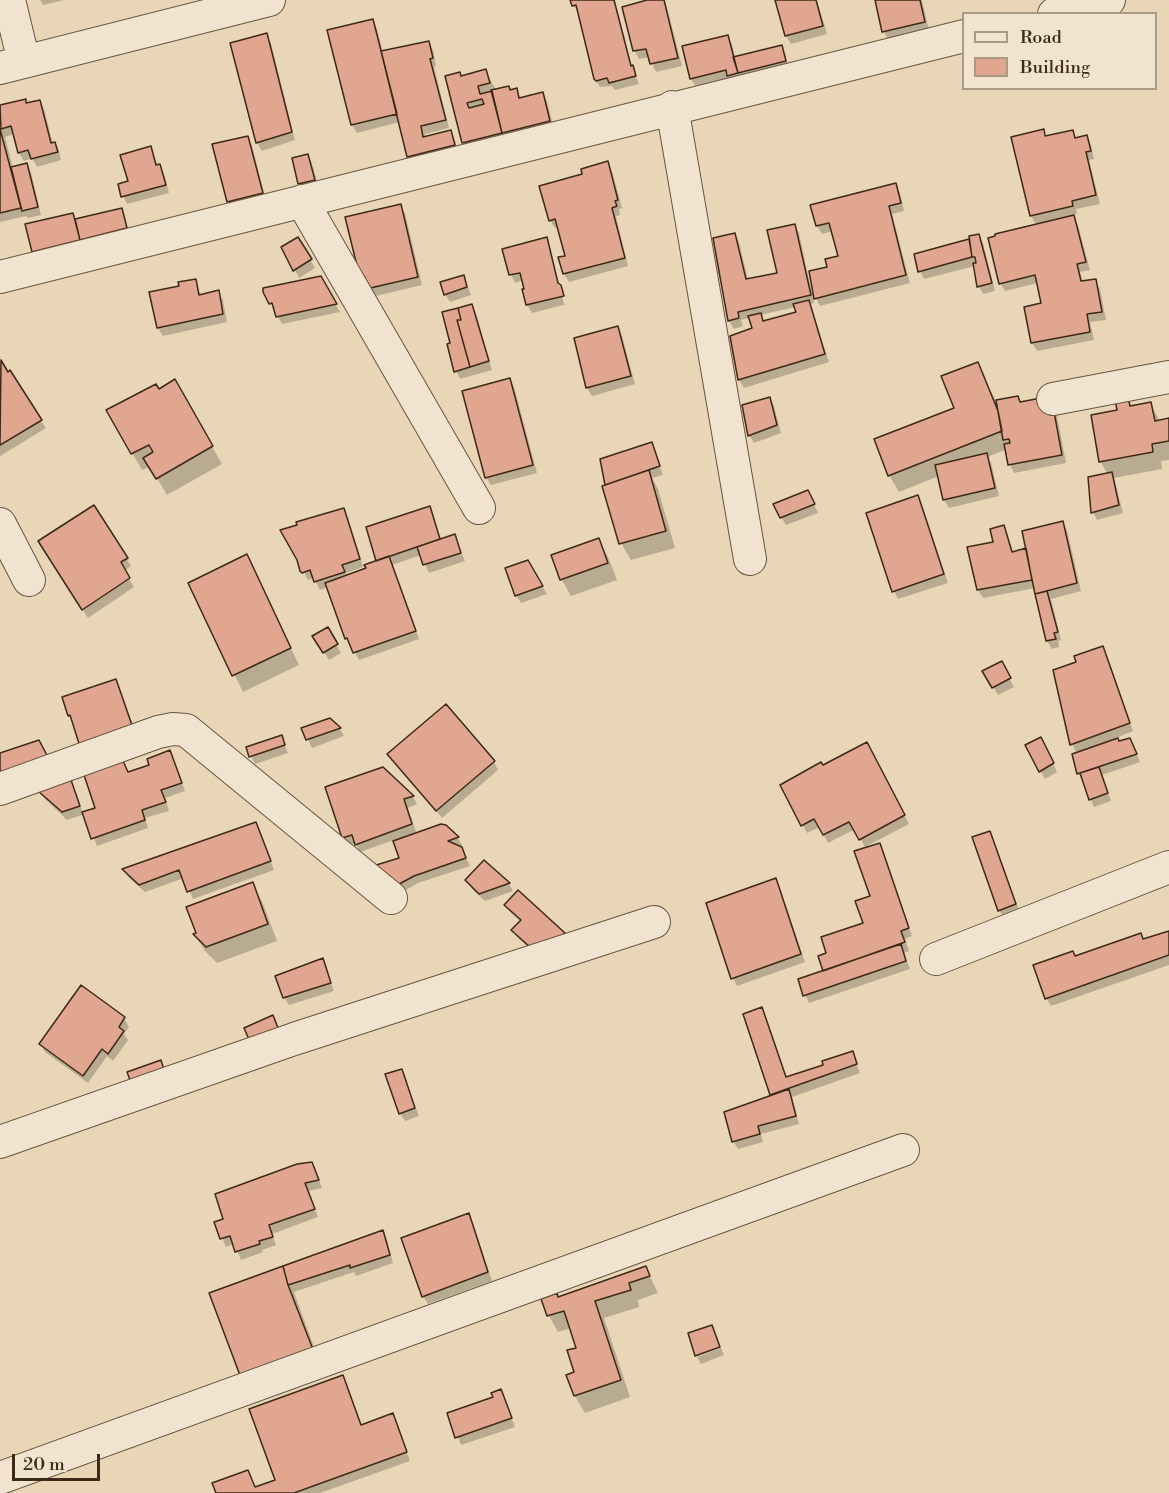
<!DOCTYPE html>
<html>
<head>
<meta charset="utf-8">
<style>
	body { margin:0 }
	#map { position:relative; width:1169px; height:1493px; overflow:hidden; background:#e8d6b7; font-family:"Libre Bodoni",serif }
	canvas { display:block }
	.legend { position:absolute; left:962px; top:12px; width:195px; height:78px; box-sizing:border-box; background:#f0e4d0; border:2px solid #a99986; margin:0; padding:8px 10px; list-style:none; font-size:18px; color:#3e2918 }
	.legend li { display:flex; align-items:center; gap:12px; height:30px }
	.legend b { width:30px; border:2px solid #a99986 }
	.scale { position:absolute; left:12px; top:1454px; width:88px; height:27px; box-sizing:border-box; border:3px solid #3e2918; border-top:0; padding-left:8px; font-size:18px; line-height:21px; white-space:nowrap; color:#3e2918; -webkit-text-stroke:4px #f0e4d0; paint-order:stroke }
</style>
</head>
<body>
<div id="map">
<canvas width="1169" height="1493"></canvas>
<ul class="legend">
<li><b style="height:8px;background:#f0e4d0"></b>Road</li>
<li><b style="height:16px;background:#e1a690"></b>Building</li>
</ul>
<div class="scale">20 m</div>
</div>
<script>
const g = document.querySelector('canvas').getContext('2d');
g.lineJoin = 'round';
function paint(path, color) {
  g.fillStyle = color;
  g.fill(path, 'evenodd');
}
function shape(rows) {
  const path = new Path2D();
  for (const r of rows) {
    path.moveTo(r[0], r[1]);
    for (let i = 2; i < r.length; i += 2) path.lineTo(r[i], r[i + 1]);
  }
  return path;
}
function trace(path, color, width, dash) {
  g.strokeStyle = color;
  g.lineWidth = width;
  g.lineCap = dash ? 'butt' : 'round';
  g.setLineDash(dash || []);
  g.stroke(path);
}
const shadow = shape([
	[40,0,64,0,43,5],
	[572,0,615,0,632,67,639,84,615,90,612,86,600,87,595,79,579,13,573,5],
	[648,0,665,0,682,66,656,72,649,57,639,59,634,50],
	[777,0,817,0,827,34,791,44,786,36],
	[876,0,922,0,929,30,888,40,884,32],
	[372,21,377,29,383,52,428,42,433,50,436,66,434,67,449,128,425,134,425,138,450,132,455,140,458,153,413,165,409,157,400,122,357,133,352,125,329,31],
	[266,35,271,43,295,140,262,151,257,143,232,44],
	[727,36,732,44,735,58,781,46,785,54,789,69,733,83,730,78,696,87,691,79],
	[485,71,496,90,516,90,521,99,542,93,547,101,554,129,473,160,464,143,446,77,461,77],
	[25,101,27,104,40,101,44,109,53,144,59,152,61,160,37,167,32,158,24,161,19,153,14,134,5,137,13,168,26,164,31,172,41,215,28,218,26,216,0,222,0,130,3,130,0,107],
	[1043,131,1047,138,1072,132,1076,139,1086,137,1091,145,1094,159,1089,160,1100,204,1076,209,1077,214,1072,215,1078,225,1090,270,1080,272,1083,282,1095,281,1100,289,1106,320,1090,322,1094,340,1037,351,1032,343,1025,308,1043,305,1038,283,1005,291,1000,283,1037,226,1031,216],
	[247,137,252,145,266,201,233,210,229,202,214,145],
	[151,148,158,166,160,166,164,174,169,193,127,204,123,196],
	[308,156,312,164,319,188,304,192,300,184,293,160],
	[607,163,612,171,622,208,619,209,620,215,616,216,628,266,569,282,564,274,560,258,567,257,559,227,555,228,550,220,584,175],
	[895,185,900,193,904,211,892,214,910,283,820,306,816,298,829,268,840,257,833,231,822,234,817,226,812,206],
	[400,205,405,213,422,285,372,297,361,277],
	[121,209,125,217,130,236,43,268,33,251,72,215,75,221],
	[794,225,799,233,814,303,810,304,829,362,744,388,739,380,732,337,754,329,750,318,741,320,743,326,734,329,729,321,735,234,739,242,748,280,779,274],
	[796,307,798,313,765,323,760,315],
	[978,235,983,243,995,291,983,294,979,286,975,266,924,279,920,271,915,255,971,240],
	[298,239,315,268,299,278,283,247],
	[546,239,550,247,564,304,567,304,532,313,527,305,523,280,515,283,511,275,504,250],
	[464,277,471,295,450,302,445,294],
	[320,278,340,312,282,324,264,292],
	[195,280,201,296,218,292,223,300,227,322,163,336,158,328,180,287],
	[471,305,476,313,492,370,460,379,456,371,452,344],
	[618,328,622,336,635,384,592,396,587,388,576,339],
	[0,362,46,428,0,456],
	[977,364,996,401,1018,397,1021,404,1054,399,1066,463,1014,473,1010,465,1007,449,987,457,991,463,999,496,949,508,944,500,939,476,899,492,889,475,956,409],
	[509,379,514,387,537,473,491,485,486,477],
	[175,382,222,464,167,495,150,466,142,470,108,411,158,391],
	[769,398,774,406,781,433,754,443,749,435],
	[1128,399,1132,407,1150,404,1160,421,1169,421,1169,460,1161,461,1162,469,1114,478,1123,513,1097,520,1093,512,1108,475,1100,461,1119,411],
	[651,443,663,475,652,478,658,489,675,548,631,560,621,543,604,487],
	[918,497,922,505,948,583,898,599,894,591],
	[812,500,818,513,786,525,781,517],
	[429,508,441,540,454,536,465,561,429,573,421,555,392,565,419,639,359,660,347,638,328,587,320,590,314,578,308,580,282,531,343,510,348,518,363,567,346,573,347,576,372,567],
	[1062,522,1067,530,1081,591,1051,599,1061,640,1058,641,1059,647,1052,649,1047,641,1035,588,983,598,978,590,969,548,995,543,1004,527,1008,535,1013,553,1028,549],
	[599,540,608,557,617,580,571,596,562,580,553,556],
	[44,550,126,558,131,566,124,571,134,587,88,618],
	[246,556,299,665,243,692,190,584],
	[527,562,547,594,521,603,516,595],
	[327,629,341,653,329,660,314,636],
	[1102,648,1107,656,1133,731,1116,738,1119,743,1134,748,1140,762,1102,775,1111,801,1094,807,1079,774,1074,755,1077,754,1072,744,1078,662],
	[1001,663,1014,687,998,695,984,672],
	[115,681,120,689,138,739,74,724,69,716,64,698],
	[330,720,340,729,344,736,312,748,303,729],
	[281,737,288,753,255,764,251,756],
	[1027,746,1045,746,1057,772,1045,779],
	[170,752,185,791,165,798,169,811,145,818,148,828,97,846,85,814,67,820,45,799,40,792,70,781,83,813,97,809,128,774,151,766],
	[870,752,909,824,865,847,866,849,879,844,883,852,912,936,905,939,909,951,904,953,910,969,809,1003,805,995,825,972,828,954,864,924,871,897,866,849,855,829,828,843,820,827,807,833,782,785,822,767],
	[394,762,494,762,498,770,442,818],
	[383,769,413,797,417,804,408,808,417,834,446,826,458,838,462,845,458,847,461,848,470,866,418,883,396,896,400,859,394,840,360,852,355,843,348,846,343,838,327,788],
	[260,832,274,870,193,899,184,878,145,892,128,877,124,870],
	[989,832,1020,912,1004,918,999,910],
	[484,862,509,884,513,891,485,901,471,888,467,880],
	[776,880,780,888,805,962,737,986,733,978],
	[252,884,262,901,277,941,217,963,205,951,195,935],
	[506,905,563,934,568,942,545,963,518,938,513,930,521,922,511,913],
	[1169,932,1169,965,1051,1006,1046,998,1076,958,1144,941],
	[322,960,334,991,289,1005,284,997],
	[82,987,124,1018,129,1027,124,1034,128,1040,113,1061,107,1056,88,1083,45,1052,41,1044],
	[762,1009,766,1017,787,1079,825,1066,852,1053,860,1073,792,1097,799,1124,761,1134,763,1142,738,1149,733,1141,772,1096,745,1015],
	[401,1070,419,1116,405,1121,400,1113],
	[316,1171,322,1188,308,1191,318,1217,272,1234,276,1245,262,1250,263,1252,241,1260,234,1244,226,1247,216,1223],
	[469,1215,473,1223,492,1281,428,1304,423,1296],
	[382,1232,387,1240,393,1263,356,1276,354,1272,294,1292,322,1369,211,1294],
	[646,1268,658,1293,638,1300,639,1307,604,1318,630,1397,585,1413,575,1396,568,1376,576,1373,578,1349,571,1328,558,1332,549,1316,543,1300,558,1299],
	[721,1348,724,1355,701,1364,697,1357],
	[342,1377,362,1426,396,1423,410,1461,320,1493,218,1493,248,1472,256,1488,277,1481],
	[501,1391,515,1427,461,1445,449,1414,495,1398]
]);
const building = shape([
	[570,0,614,0,631,66,633,65,636,76,609,83,607,78,596,81,594,79,576,5,572,6,570,0],
	[647,0,664,0,678,58,650,64,646,49,633,51,622,7,647,0],
	[775,0,816,0,823,26,785,36,775,0],
	[875,0,920,0,925,22,882,32,875,0],
	[373,19,397,114,351,125,327,30,373,19],
	[267,33,292,132,256,143,230,43,267,33],
	[728,35,738,73,727,76,726,70,690,79,682,46,728,35],
	[429,41,433,58,430,59,446,120,421,126,423,137,451,130,455,145,407,157,381,51,429,41],
	[782,45,786,61,738,73,733,57,782,45],
	[486,69,490,83,478,86,480,94,492,91,502,133,462,143,445,76,460,72,461,76,486,69],
	[482,99,484,104,469,108,467,103,482,99],
	[509,86,510,90,517,88,519,98,543,92,550,121,502,133,491,90,509,86],
	[26,99,26,103,40,100,51,143,55,142,58,152,31,159,28,150,18,153,11,126,1,129,0,105,26,99],
	[0,129,21,208,0,213,0,129],
	[1044,129,1045,136,1073,130,1075,138,1087,135,1091,151,1086,152,1096,195,1072,201,1073,206,1030,216,1011,137,1044,129],
	[248,136,263,193,227,202,212,144,248,136],
	[151,146,156,165,160,164,166,185,121,197,118,184,128,181,120,155,151,146],
	[308,154,315,180,298,184,292,158,308,154],
	[608,161,618,200,615,201,617,206,612,208,625,258,563,274,558,257,565,256,555,219,549,221,539,186,582,174,581,169,608,161],
	[27,163,38,207,22,211,11,167,27,163],
	[896,183,901,203,889,206,906,275,814,299,809,271,827,267,825,259,838,256,829,223,816,226,810,205,896,183],
	[401,204,418,277,366,289,365,277,360,278,345,217,401,204],
	[122,208,127,228,80,240,75,219,122,208],
	[73,213,80,240,32,252,25,224,73,213],
	[1074,215,1086,262,1077,264,1081,281,1096,279,1102,312,1087,314,1090,332,1031,343,1024,307,1041,303,1035,275,999,284,988,238,995,236,995,234,1074,215],
	[795,224,811,295,738,312,739,318,728,321,713,238,735,233,746,279,777,273,767,230,795,224],
	[979,234,992,283,977,287,973,263,976,263,975,257,972,257,969,236,979,234],
	[298,237,312,259,293,271,281,247,298,237],
	[547,237,558,283,561,285,564,296,526,305,522,289,524,289,520,273,509,275,502,249,547,237],
	[969,239,972,257,918,272,914,254,969,239],
	[464,275,467,287,444,295,440,282,464,275],
	[321,276,337,304,276,317,272,303,269,304,263,292,263,288,321,276],
	[196,279,199,295,219,290,223,314,157,328,149,292,179,286,178,282,196,279],
	[809,300,825,354,738,380,730,336,752,328,748,316,761,313,763,321,796,312,793,304,809,300],
	[472,304,489,361,470,367,457,320,461,320,458,308,472,304],
	[458,308,461,320,457,320,470,367,454,372,447,344,450,343,442,312,458,308],
	[618,326,631,376,586,388,574,338,618,326],
	[1,360,8,372,10,370,42,420,0,445,1,360],
	[978,362,998,411,1002,431,888,476,874,439,954,408,941,376,978,362],
	[510,378,533,465,485,478,462,391,510,378],
	[175,379,213,446,156,479,143,458,153,452,149,445,131,454,106,410,156,384,159,389,175,379],
	[1050,390,1062,455,1008,465,1004,444,1010,443,1009,439,1003,440,996,400,1018,396,1020,402,1041,398,1050,390],
	[770,397,777,425,748,436,742,405,770,397],
	[1128,398,1130,406,1151,402,1155,421,1169,418,1169,441,1152,444,1153,452,1099,462,1091,415,1117,410,1115,400,1128,398],
	[652,442,660,466,605,485,600,459,652,442],
	[987,453,995,488,943,500,935,465,987,453],
	[649,470,666,531,619,544,602,486,649,470],
	[1112,472,1119,505,1091,513,1088,477,1112,472],
	[808,490,815,504,780,518,773,504,808,490],
	[918,495,944,574,892,592,866,513,918,495],
	[94,505,128,558,121,562,130,578,82,610,38,541,94,505],
	[430,506,440,539,376,561,366,527,430,506],
	[344,508,360,559,342,565,345,572,314,582,310,570,302,573,300,571,297,560,280,530,297,525,296,522,344,508],
	[1063,521,1077,583,1035,594,1022,531,1063,521],
	[1004,525,1012,552,1026,548,1032,580,977,590,967,547,993,542,990,529,1004,525],
	[455,534,461,553,423,565,417,547,455,534],
	[599,538,608,563,560,580,551,555,599,538],
	[247,554,291,648,232,676,188,583,247,554],
	[389,556,416,631,353,653,347,638,345,639,325,583,366,568,364,565,389,556],
	[528,560,543,586,515,596,505,568,528,560],
	[1047,591,1058,632,1054,633,1056,639,1046,641,1035,594,1047,591],
	[328,627,338,644,323,653,312,636,328,627],
	[1103,646,1130,723,1070,745,1053,670,1076,662,1074,656,1103,646],
	[1002,661,1011,678,992,688,982,671,1002,661],
	[116,679,134,731,81,750,70,715,68,716,62,697,116,679],
	[446,704,495,761,436,811,387,754,446,704],
	[330,718,341,728,306,740,301,728,330,718],
	[282,735,285,745,249,757,246,747,282,735],
	[1041,737,1054,763,1039,772,1025,745,1041,737],
	[1118,738,1119,741,1130,738,1137,754,1077,774,1072,754,1118,738],
	[39,740,50,761,0,779,0,753,39,740],
	[867,742,905,815,859,840,849,822,823,835,814,819,801,826,780,785,821,762,823,765,867,742],
	[170,750,182,783,161,790,166,802,142,810,145,820,91,839,82,812,95,808,84,775,123,761,128,772,149,765,147,759,170,750],
	[383,767,414,796,404,799,412,824,355,845,352,835,342,838,325,787,383,767],
	[1099,767,1108,793,1089,800,1080,773,1099,767],
	[71,780,80,806,62,812,38,791,71,780],
	[256,822,271,861,187,892,179,870,139,885,122,869,256,822],
	[441,824,446,825,459,837,448,841,462,847,466,858,414,876,390,889,373,866,399,858,393,841,441,824],
	[990,831,1016,904,998,911,972,837,990,831],
	[880,843,909,928,901,931,905,942,823,971,818,956,826,953,821,937,863,923,855,901,870,896,854,851,880,843],
	[484,860,510,883,479,894,465,880,484,860],
	[776,878,801,954,731,979,706,903,776,878],
	[253,882,268,924,206,947,193,934,196,933,186,907,253,882],
	[518,890,565,933,540,956,511,930,521,920,504,905,518,890],
	[1169,931,1169,955,1045,999,1033,965,1073,951,1075,956,1141,933,1143,939,1169,931],
	[901,944,906,961,803,996,798,979,901,944],
	[323,958,331,983,283,998,275,976,323,958],
	[81,985,125,1017,119,1027,124,1031,108,1054,102,1049,83,1076,39,1044,81,985],
	[762,1007,786,1077,823,1065,822,1061,853,1051,857,1064,770,1095,743,1014,762,1007],
	[273,1015,278,1028,254,1051,244,1028,273,1015],
	[161,1060,169,1086,136,1096,127,1072,161,1060],
	[402,1069,415,1108,399,1114,385,1074,402,1069],
	[789,1089,796,1116,758,1126,760,1134,732,1142,724,1112,789,1089],
	[312,1162,319,1180,305,1183,315,1209,269,1225,273,1237,259,1241,260,1244,235,1252,230,1236,220,1239,214,1222,223,1219,215,1194,297,1164,312,1162],
	[469,1213,488,1272,422,1297,401,1238,469,1213],
	[383,1230,390,1255,350,1268,350,1265,288,1285,283,1266,383,1230],
	[283,1266,288,1285,314,1352,241,1378,209,1293,283,1266],
	[646,1266,650,1276,629,1283,631,1290,595,1301,621,1380,574,1396,566,1375,574,1372,567,1350,576,1348,564,1311,547,1316,541,1299,557,1293,558,1297,646,1266],
	[712,1325,720,1347,695,1356,688,1333,712,1325],
	[343,1375,361,1425,393,1413,407,1452,294,1493,216,1493,212,1483,248,1470,255,1487,275,1480,249,1409,343,1375],
	[501,1389,512,1418,455,1438,447,1413,493,1397,491,1393,501,1389]
]);
const minor = shape([
	[9,0,24,62],
	[1054,14,1109,0],
	[0,68,269,0],
	[672,107,750,559],
	[302,201,479,508],
	[0,277,964,36],
	[1053,399,1169,377],
	[0,524,29,580],
	[0,789,158,732,173,729,186,730,391,898],
	[936,959,1169,867],
	[0,1142,294,1039,654,922],
	[0,1478,903,1150]
]);
paint(shadow, '#0003');
paint(building, '#e1a690');
trace(building, '#3e2918', 1.5);
trace(minor, '#685440', 34);
trace(minor, '#f0e4d0', 32);
</script>
</body>
</html>
